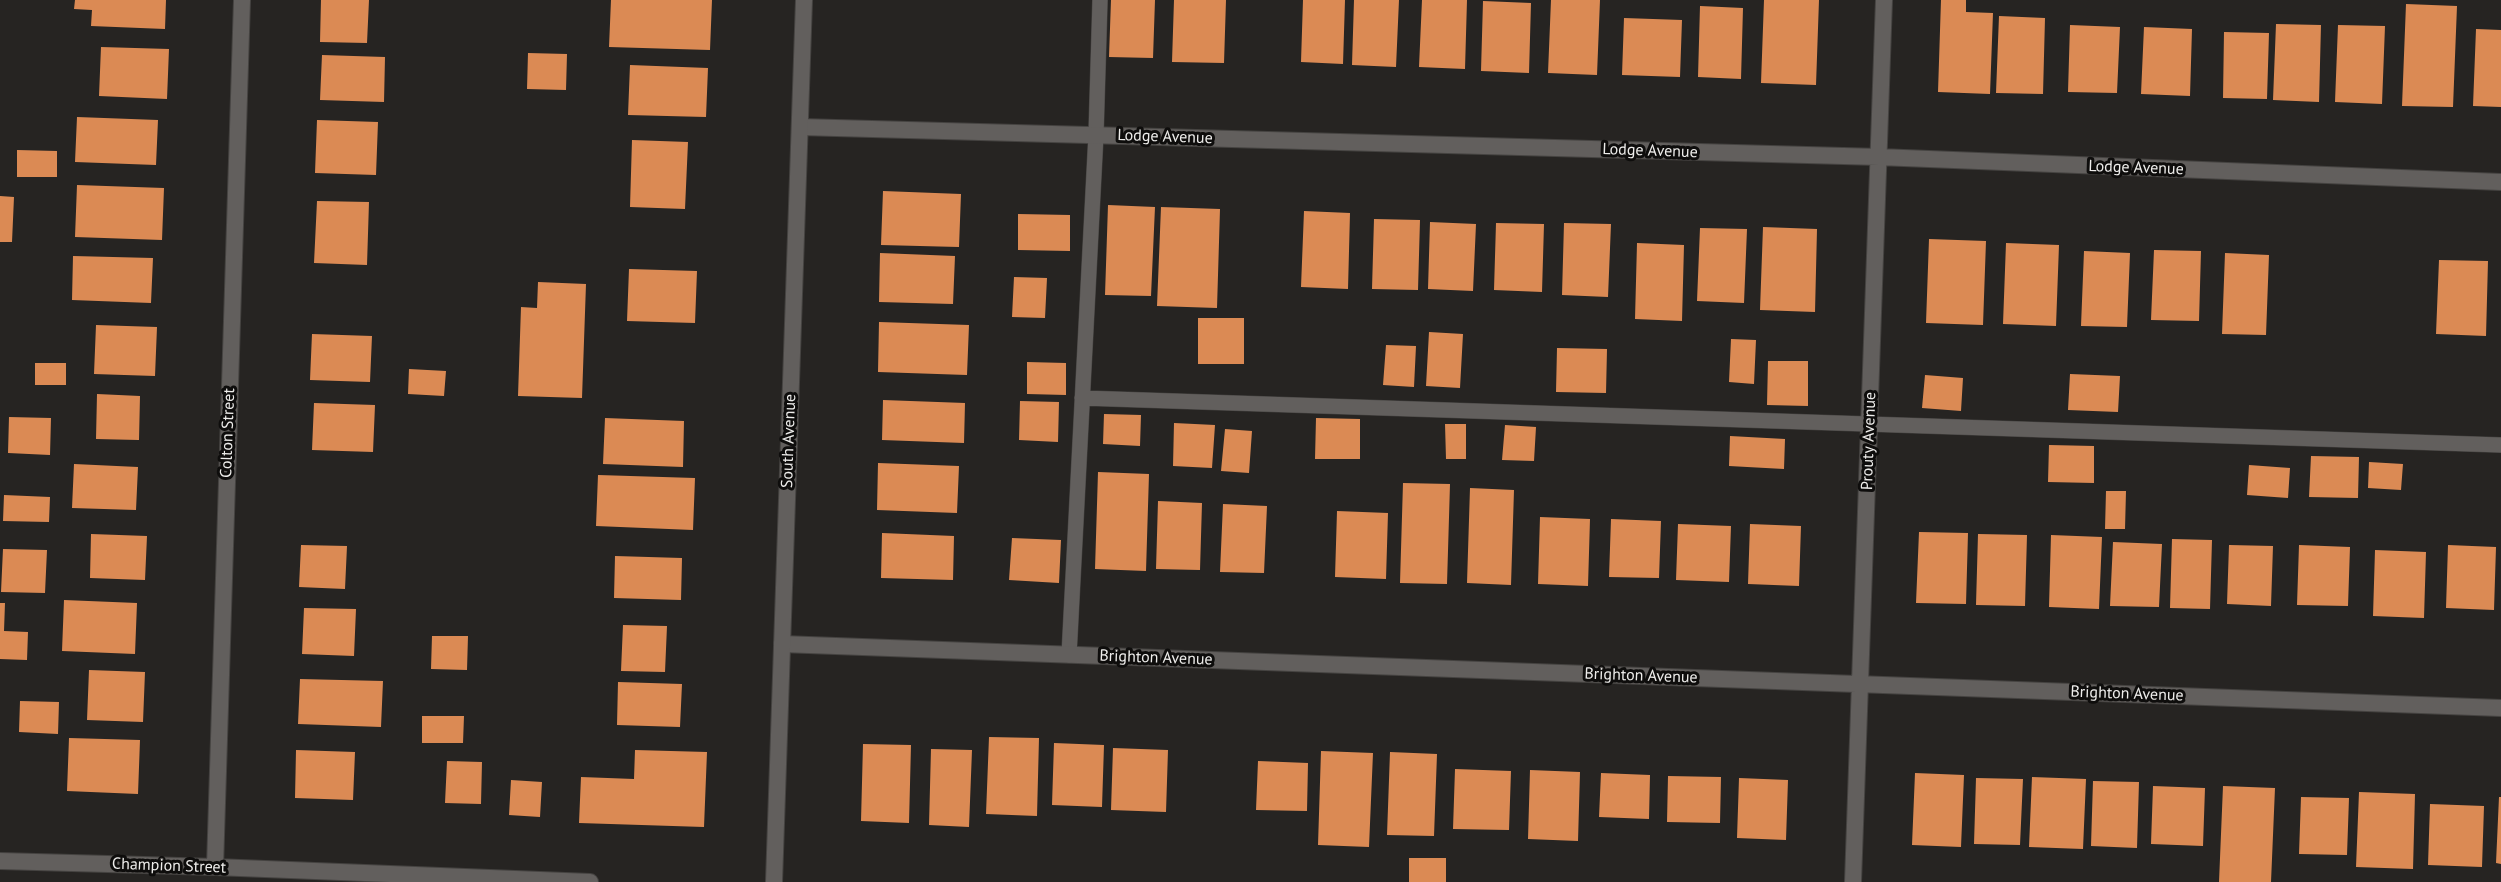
<!DOCTYPE html>
<html>
<head>
<meta charset="utf-8">
<style>
	body { margin:0 }
	canvas { display:block; background:#262422 }
</style>
</head>
<body>
<canvas width="2501" height="882"></canvas>
<script>
const g = document.querySelector('canvas').getContext('2d');
g.lineJoin = 'round';
function paint(path, color) {
  g.fillStyle = color;
  g.fill(path, 'evenodd');
}
function shape(rows) {
  const path = new Path2D();
  for (const r of rows) {
    path.moveTo(r[0], r[1]);
    for (let i = 2; i < r.length; i += 2) path.lineTo(r[i], r[i + 1]);
  }
  return path;
}
function trace(path, color, width, dash) {
  g.strokeStyle = color;
  g.lineWidth = width;
  g.lineCap = dash ? 'butt' : 'round';
  g.setLineDash(dash || []);
  g.stroke(path);
}
function drawText(font, color, halo, rows, align = 'center') {
  g.font = font + ' "PT Sans",sans-serif';
  g.lineWidth = 6;
  g.setLineDash([]);
  g.textBaseline = 'middle';
  g.strokeStyle = halo;
  g.fillStyle = color;
  for (const [text, x, y, turn = 0] of rows) {
    g.save();
    g.translate(x, y);
    g.rotate((+turn || 0) * Math.PI / 180);
    g.textAlign = isNaN(turn) ? turn : align;
    if (halo) g.strokeText(text, 0, 0);
    g.fillText(text, 0, 0);
    g.restore();
  }
}
const building = shape([
	[75,0,166,0,165,29,91,26,92,10,74,9],
	[321,0,369,0,367,43,320,42],
	[611,0,712,0,710,50,609,47],
	[1111,0,1155,0,1153,58,1109,57],
	[1174,0,1226,0,1224,63,1172,62],
	[1303,0,1345,0,1343,64,1301,62],
	[1354,0,1399,0,1396,67,1352,65],
	[1422,0,1467,0,1465,69,1419,67],
	[1551,0,1600,0,1597,75,1548,73],
	[1764,0,1819,0,1816,85,1761,83],
	[1941,0,1966,0,1966,12,1993,13,1990,94,1938,92],
	[1483,1,1531,3,1529,73,1481,71],
	[2406,4,2457,6,2453,107,2402,106],
	[1700,6,1743,8,1741,79,1698,77],
	[1999,16,2045,18,2043,94,1996,93],
	[1624,18,1682,20,1680,77,1622,75],
	[2276,24,2321,25,2319,102,2273,100],
	[2070,25,2120,27,2117,93,2068,92],
	[2338,25,2385,26,2382,104,2335,102],
	[2144,27,2192,29,2190,96,2141,94],
	[2476,29,2501,30,2501,107,2473,106],
	[2224,32,2269,33,2267,99,2223,98],
	[101,47,169,49,167,99,99,96],
	[528,53,567,54,566,90,527,89],
	[322,55,385,57,384,102,320,100],
	[630,65,708,68,706,117,628,115],
	[77,117,158,120,156,165,75,162],
	[317,120,378,122,376,175,315,173],
	[632,140,688,142,685,209,630,207],
	[17,150,57,151,57,177,17,177],
	[77,185,164,188,162,240,75,237],
	[883,191,961,194,959,247,881,245],
	[0,196,14,197,12,242,0,242],
	[317,201,369,202,367,265,314,263],
	[1108,205,1155,207,1151,296,1105,295],
	[1161,207,1220,209,1217,308,1157,306],
	[1304,211,1350,213,1348,289,1301,287],
	[1018,214,1070,215,1070,251,1018,250],
	[1374,219,1420,220,1418,290,1372,289],
	[1430,222,1476,224,1473,291,1428,289],
	[1496,223,1544,224,1542,292,1494,290],
	[1564,223,1611,224,1608,297,1562,295],
	[1763,227,1817,229,1815,312,1760,310],
	[1700,228,1747,229,1744,303,1697,301],
	[1929,239,1986,241,1983,325,1926,323],
	[1637,243,1684,245,1682,321,1635,319],
	[2006,243,2059,245,2056,326,2003,324],
	[2154,250,2201,251,2199,321,2151,320],
	[2084,251,2130,253,2127,327,2081,326],
	[880,253,955,256,953,304,879,302],
	[2225,253,2269,255,2266,335,2222,334],
	[73,256,153,258,151,303,72,300],
	[2439,260,2488,261,2486,336,2436,334],
	[629,269,697,271,695,323,627,321],
	[1014,277,1047,278,1045,318,1012,317],
	[538,282,586,284,582,398,518,396,521,307,537,308],
	[1198,318,1244,318,1244,364,1198,364],
	[879,322,969,325,967,375,878,372],
	[96,325,157,327,155,376,94,374],
	[1429,332,1463,334,1460,388,1426,386],
	[312,334,372,336,370,382,310,380],
	[1731,339,1756,340,1754,384,1729,382],
	[1386,345,1416,346,1414,387,1383,385],
	[1557,348,1607,349,1606,393,1556,392],
	[1768,361,1808,361,1808,406,1767,405],
	[1027,362,1066,363,1066,395,1027,394],
	[35,363,66,363,66,385,35,385],
	[409,369,446,371,444,396,408,394],
	[2070,374,2120,376,2118,412,2068,410],
	[1925,375,1963,378,1961,411,1922,408],
	[97,394,140,396,139,440,96,439],
	[883,400,965,403,964,443,882,440],
	[1020,401,1059,402,1058,442,1019,440],
	[314,403,375,405,373,452,312,450],
	[1104,414,1141,415,1140,446,1103,444],
	[9,417,51,418,50,455,8,453],
	[605,418,684,421,683,467,603,464],
	[1316,418,1360,419,1360,459,1315,459],
	[1174,423,1215,425,1212,468,1173,466],
	[1445,424,1466,424,1466,459,1446,459],
	[1505,425,1536,427,1534,461,1502,460],
	[1225,429,1252,431,1249,473,1221,471],
	[1730,436,1785,439,1784,469,1729,466],
	[2049,445,2094,446,2094,483,2048,482],
	[2311,456,2359,457,2358,498,2309,497],
	[2369,462,2403,464,2401,490,2368,488],
	[878,463,959,466,957,513,877,510],
	[74,464,138,467,136,510,72,508],
	[2249,465,2290,468,2288,498,2247,495],
	[1098,472,1149,474,1146,571,1095,569],
	[598,475,695,478,693,530,596,526],
	[1403,483,1450,484,1447,584,1400,583],
	[1470,488,1514,490,1511,585,1467,583],
	[2106,491,2126,491,2125,529,2105,529],
	[4,495,50,497,49,522,3,521],
	[1158,501,1202,503,1200,570,1156,569],
	[1223,504,1267,506,1264,573,1220,572],
	[1337,511,1388,513,1386,579,1335,577],
	[1540,517,1590,519,1588,586,1538,584],
	[1611,519,1661,521,1659,578,1609,577],
	[1678,524,1731,526,1729,582,1676,580],
	[1750,524,1801,526,1799,586,1748,584],
	[1919,532,1968,533,1966,604,1916,603],
	[882,533,954,536,953,580,881,578],
	[91,534,147,536,145,580,90,578],
	[1978,534,2027,535,2025,606,1976,605],
	[2051,535,2102,537,2099,609,2049,607],
	[1012,538,1061,540,1059,583,1009,580],
	[2172,539,2212,540,2210,609,2170,608],
	[2113,542,2162,544,2159,607,2110,606],
	[301,545,347,546,345,589,299,587],
	[2229,545,2273,546,2271,606,2227,604],
	[2299,545,2350,547,2348,606,2297,605],
	[2448,545,2496,547,2494,610,2446,608],
	[3,549,47,550,45,593,1,592],
	[2375,550,2426,552,2424,618,2373,616],
	[615,556,682,558,681,600,614,598],
	[64,600,137,603,135,654,62,651],
	[0,603,5,603,4,631,28,632,27,660,0,659],
	[304,608,356,609,354,656,302,654],
	[623,625,667,626,665,672,621,671],
	[432,636,468,636,467,670,431,669],
	[89,670,145,672,143,722,87,720],
	[300,679,383,681,381,727,298,724],
	[618,682,682,684,680,727,617,725],
	[20,701,59,702,58,734,19,732],
	[422,716,464,716,463,743,422,743],
	[989,737,1039,738,1037,816,986,814],
	[69,738,140,740,138,794,67,791],
	[1054,743,1104,745,1102,807,1052,805],
	[863,744,911,745,909,823,861,821],
	[1113,748,1168,750,1166,812,1111,810],
	[931,749,972,750,969,827,929,825],
	[296,750,355,752,353,800,295,798],
	[635,750,707,752,704,827,579,823,581,777,634,779],
	[1321,751,1373,753,1369,847,1318,845],
	[1390,752,1437,754,1434,836,1387,835],
	[447,761,482,762,481,804,445,803],
	[1258,761,1308,763,1307,811,1256,810],
	[1455,769,1511,771,1509,830,1453,829],
	[1530,770,1580,772,1578,841,1528,839],
	[1601,773,1650,775,1649,819,1599,817],
	[1915,773,1964,775,1961,847,1912,845],
	[1668,776,1721,777,1720,823,1667,822],
	[2032,777,2086,779,2083,849,2029,847],
	[1739,778,1788,780,1786,840,1737,838],
	[1976,778,2023,779,2020,845,1974,844],
	[511,780,542,782,540,817,509,815],
	[2093,781,2139,782,2137,848,2091,846],
	[2153,786,2205,788,2203,846,2151,844],
	[2223,786,2275,788,2271,882,2219,882],
	[2359,792,2415,794,2413,869,2356,867],
	[2301,797,2349,798,2347,855,2299,854],
	[2499,797,2501,797,2501,864,2496,863],
	[2430,804,2484,806,2482,867,2428,865],
	[1409,858,1446,858,1446,882,1409,882]
]);
const service = shape([
	[1082,398,2501,445],
	[1069,655,1096,135,1100,0]
]);
const minor = shape([
	[800,127,1879,157,2501,182],
	[782,644,2501,708],
	[0,861,215,867,590,882],
	[215,867,242,0],
	[1853,882,1884,0]
]);
const tertiary = shape([
	[774,882,804,0]
]);
const streetNames = [
	["Lodge Avenue",1165,137,2],
	["Lodge Avenue",1650,151,2],
	["Lodge Avenue",2136,168,2],
	["Colton Street",228,433,-88],
	["South Avenue",789,441,-88],
	["Prouty Avenue",1869,441,-88],
	["Brighton Avenue",1156,658,2],
	["Brighton Avenue",1641,676,2],
	["Brighton Avenue",2127,694,2],
	["Champion Street",169,866,2]
];
paint(building, '#db8a54');
trace(service, '#454341', 16);
trace(minor, '#454341', 18);
trace(tertiary, '#454341', 18);
trace(service, '#625f5d', 15);
trace(minor, '#625f5d', 16);
trace(tertiary, '#625f5d', 16);
drawText('16px', '#eeedeb', '#0e0d0c', streetNames);
</script>
</body>
</html>
